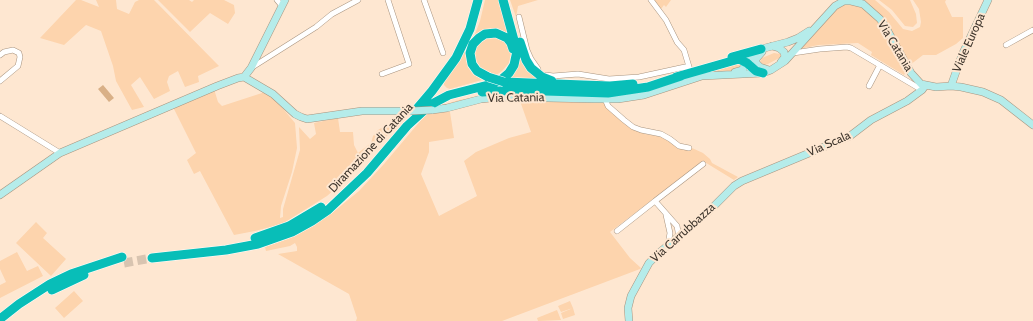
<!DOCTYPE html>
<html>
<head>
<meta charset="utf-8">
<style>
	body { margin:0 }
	canvas { display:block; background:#fee7d1 }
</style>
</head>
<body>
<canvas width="1033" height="321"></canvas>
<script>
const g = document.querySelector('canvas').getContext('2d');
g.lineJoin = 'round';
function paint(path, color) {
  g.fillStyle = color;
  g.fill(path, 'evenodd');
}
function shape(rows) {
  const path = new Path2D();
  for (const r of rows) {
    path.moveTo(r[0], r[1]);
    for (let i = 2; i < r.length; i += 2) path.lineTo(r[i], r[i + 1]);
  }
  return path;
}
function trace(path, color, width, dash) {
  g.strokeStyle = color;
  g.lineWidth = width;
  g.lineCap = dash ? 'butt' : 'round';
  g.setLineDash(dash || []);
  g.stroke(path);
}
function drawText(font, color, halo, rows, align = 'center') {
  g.font = font + ' Cabin,sans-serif';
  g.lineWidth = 4;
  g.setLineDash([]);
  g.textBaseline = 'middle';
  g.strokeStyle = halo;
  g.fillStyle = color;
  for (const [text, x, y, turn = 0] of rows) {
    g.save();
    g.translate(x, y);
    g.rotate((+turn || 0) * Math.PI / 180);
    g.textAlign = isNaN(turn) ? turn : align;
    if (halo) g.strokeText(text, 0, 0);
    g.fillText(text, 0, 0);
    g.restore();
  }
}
const green = shape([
	[76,0,81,0,99,7,96,0,116,0,117,9,129,14,135,2,139,0,154,0,219,66,198,76,199,82,185,87,178,71,169,76,167,82,170,91,154,99,140,77,131,85,144,107,132,110,116,81,113,66,101,31,86,25,64,45,40,38],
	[158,0,189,0,192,2,194,0,224,0,234,5,235,13,228,24,210,13,190,32],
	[485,0,501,0,514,43,499,32,472,42,480,21],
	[510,0,538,0,518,6,516,17],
	[653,0,671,0,666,7,664,5,661,9,658,7],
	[864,0,875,0,889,12,903,29,912,31,920,27,921,22,919,9,913,0,946,0,945,2,952,17,963,17,963,38,956,44,936,55,923,55,910,65,887,24,875,10],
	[879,0,910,0,916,14,917,23,913,27,905,26,892,10],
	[846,4,857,5,864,8,877,21,884,29,906,72,904,75,871,55,872,52,858,43,818,45,800,49,833,11,841,6],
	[486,36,504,38,511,52,509,63,502,71,495,76,484,71,478,66,474,55,475,47],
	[466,45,465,53,468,65,475,75,482,80,450,89,447,88,444,85,444,80],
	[774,53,780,54,781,57,768,64,764,65,760,62,762,58],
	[520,56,543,79,508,78],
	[733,63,737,63,741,64,741,69,738,71,701,74,652,90,633,94,602,97,498,95,481,97,439,106,459,100,497,93,525,92,602,95,624,94,647,90,683,77],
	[214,89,218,102,222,106,265,92,275,99,295,123,297,148,292,172,281,206,280,218,283,217,283,209,300,150,299,127,310,139,316,134,314,123,338,118,340,132,353,132,354,145,358,153,371,143,373,136,378,130,395,120,407,115,344,181,327,196,282,224,255,231,234,235,200,171,194,174,187,160,196,153,173,107],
	[520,101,604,103,629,127,645,134,667,138,678,148,683,150,689,150,692,148,703,153,710,159,712,163,738,177,734,180,703,161,610,232,630,258,641,268,640,269,502,321,356,321,357,318,349,294,278,254,297,251,297,247,295,243,290,246,266,251,265,247,288,239,315,225,332,213,359,191,384,164,427,113,450,112,454,138,429,142,429,152,421,174,439,216,477,196,464,161,476,152,509,138,531,132],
	[36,222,47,233,43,238,66,259,51,276,16,243],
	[17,252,27,271,38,266,43,276,0,298,0,285,6,282,0,269,0,261],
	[74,291,83,301,64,318,55,308],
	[570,301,573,308,561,312,558,306],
	[573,308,575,315,563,319,561,313],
	[557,310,561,320,538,321,537,318]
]);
const water = shape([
	[103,85,114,98,109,102,98,89]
]);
const highwayTunnel = shape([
	[124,263,152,258]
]);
const street = shape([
	[277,0,282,6],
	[424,0,443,53],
	[651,0,666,20,677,42,684,50,690,70],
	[519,17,527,50,531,59,538,69],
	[1006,45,1033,30],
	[793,53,820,49,847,47,851,48,922,90],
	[0,55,4,52,13,50,19,53,20,57,18,66,0,81],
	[251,68,316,27,332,14,358,0],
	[382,74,409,64,388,0],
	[546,75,553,76,578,74,609,79,639,77,685,67,688,71],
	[869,86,880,65],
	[605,99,608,106,624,120,633,127,641,130,661,134,670,139,679,146,689,148],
	[0,116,60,153],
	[666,215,670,233,668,245],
	[617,231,655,201],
	[679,237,677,226,655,201,703,164]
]);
const secondary = shape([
	[772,46,779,48,784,52,785,57,781,62],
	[762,52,756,59,756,63,760,67,769,70],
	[735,72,742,70,751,57,761,49,788,42,798,38,809,31],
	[244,77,273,94,295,114,301,117,307,119,362,111,411,111],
	[244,77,251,68,285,0],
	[951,86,962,55,988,0],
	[432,110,447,108,481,99,502,97,594,99,618,99,644,95,702,76,763,73,771,70,785,61,835,6,844,1,851,1,863,4,880,19,885,26,911,73,921,84,936,87,951,86,961,87,983,92,1001,100,1033,125],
	[0,195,60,153,217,86,238,78,244,77],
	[629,321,628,308,631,296,649,263,660,252,708,212,734,186,742,181,850,136,871,120,907,101,922,90,925,86]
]);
const highway = shape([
	[520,42,526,60,531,68,542,77,552,81],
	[732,57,761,49],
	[488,77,477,71,472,64,470,53,473,44,479,38,485,34,496,33,507,38,511,43,513,49],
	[676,77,739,59,747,63,756,71,763,73],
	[504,82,610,86,633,84],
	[482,92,515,90,608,93,648,87,681,76],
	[415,111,432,91,456,58,470,29,478,0],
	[255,238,289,226,321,207],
	[152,258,226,250,258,244,292,232,312,221,328,210,367,173,407,126,430,105,449,95,492,84,502,79,509,73,514,65,517,51,503,0],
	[52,290,84,275],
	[0,319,19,304,50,284,71,274,122,257]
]);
const secondaryBridge = shape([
	[411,111,432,110]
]);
const highwayBridge = shape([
	[488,77,504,82]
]);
const streetNames = [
	["Viale Europa",969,43,-66],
	["Via Catania",895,46,59],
	["Via Catania",516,98,-1],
	["Via Scala",829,144,-24],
	["Diramazione di Catania",371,148,-47],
	["Via Carrubbazza",683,233,-42]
];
paint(green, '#fdd4ad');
paint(water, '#d9b087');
trace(highwayTunnel, '#d8c4b0', 9, [9, 4.5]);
trace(street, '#a9947f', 6);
trace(secondary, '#a9947f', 8);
trace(highway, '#fff', 10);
trace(street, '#fff', 5);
trace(secondary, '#b5ecea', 7);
trace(highway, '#08beb8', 9);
trace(secondaryBridge, '#a9947f', 8, []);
trace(highwayBridge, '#fff', 10, []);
trace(secondaryBridge, '#b5ecea', 7);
trace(highwayBridge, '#08beb8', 9);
drawText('12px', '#40372e', '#fee7d1', streetNames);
</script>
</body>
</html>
